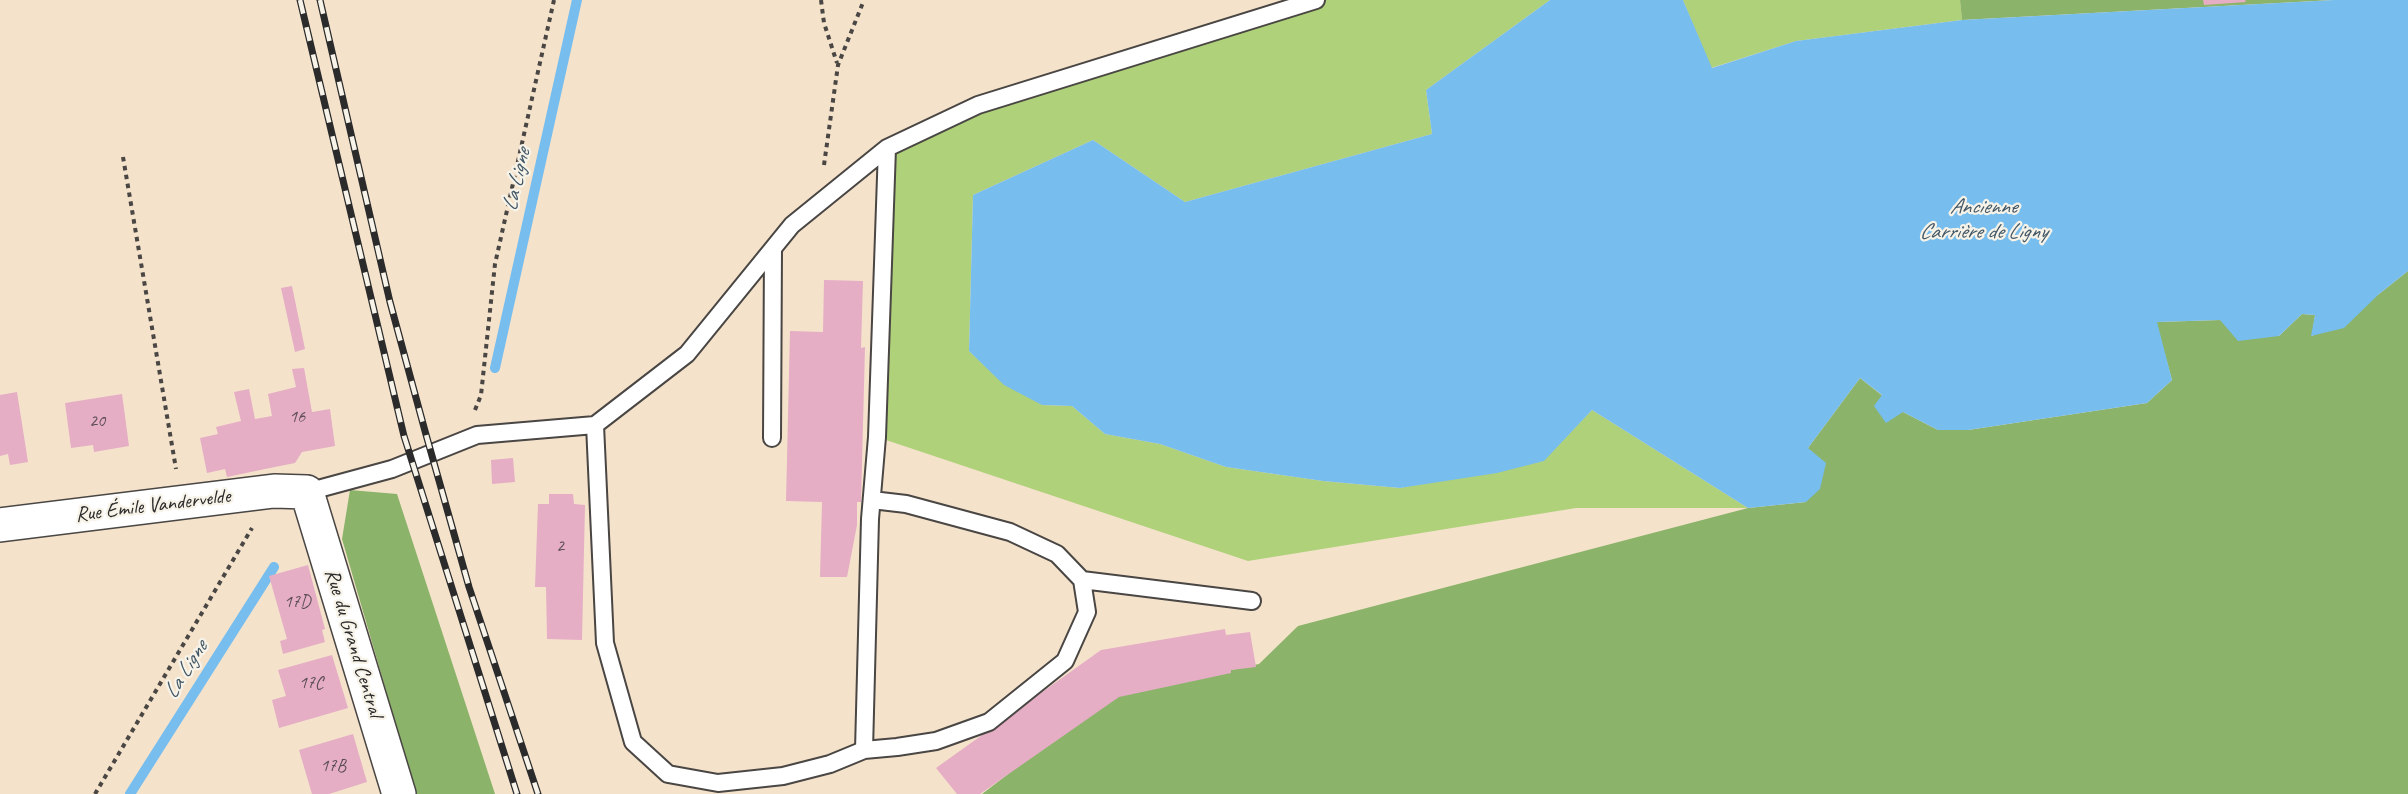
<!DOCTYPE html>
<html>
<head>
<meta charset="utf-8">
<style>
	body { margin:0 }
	canvas { display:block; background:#f4e2cb }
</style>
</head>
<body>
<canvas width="2408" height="794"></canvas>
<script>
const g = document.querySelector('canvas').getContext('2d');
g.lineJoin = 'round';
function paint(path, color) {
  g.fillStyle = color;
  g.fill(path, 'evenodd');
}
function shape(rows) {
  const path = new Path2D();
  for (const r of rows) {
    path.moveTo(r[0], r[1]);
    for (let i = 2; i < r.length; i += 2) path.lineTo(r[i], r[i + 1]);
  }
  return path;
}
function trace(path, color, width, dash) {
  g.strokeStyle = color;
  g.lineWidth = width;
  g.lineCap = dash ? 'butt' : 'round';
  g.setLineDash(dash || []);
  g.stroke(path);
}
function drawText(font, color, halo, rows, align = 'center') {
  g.font = font + ' Caveat,sans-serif';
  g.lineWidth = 4.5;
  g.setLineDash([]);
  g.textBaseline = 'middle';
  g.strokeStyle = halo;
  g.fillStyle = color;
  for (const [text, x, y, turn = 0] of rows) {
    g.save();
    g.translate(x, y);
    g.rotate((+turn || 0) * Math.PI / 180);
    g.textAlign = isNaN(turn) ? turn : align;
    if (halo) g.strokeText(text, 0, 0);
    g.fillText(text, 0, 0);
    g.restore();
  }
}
const green = shape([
	[1316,0,1550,0,1426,90,1432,134,1185,202,1093,140,973,195,969,351,984,365,1042,405,1072,406,1105,434,1160,444,1226,467,1323,481,1400,488,1543,461,1592,410,1748,508,1576,508,1248,561,877,437,887,148,978,105],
	[1683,0,1960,0,1962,20,1796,41,1711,68]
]);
const forest = shape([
	[1960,0,2334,0,1962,20],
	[2408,271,2408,794,982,794,1110,696,1259,664,1298,626,1748,508,1806,502,1808,448,1860,378,1903,412,1938,430,1968,430,2147,403,2172,380,2156,322,2220,320,2279,336,2302,314,2315,315,2312,336,2379,294],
	[350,490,397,494,495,794,416,794,342,539]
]);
const water = shape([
	[1550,0,1683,0,1712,68,1796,41,1962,20,2334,0,2408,0,2408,271,2379,294,2344,328,2311,336,2315,315,2302,314,2279,336,2238,341,2220,320,2157,322,2172,380,2147,403,1968,430,1938,430,1903,412,1886,423,1874,406,1882,395,1860,378,1808,448,1826,463,1820,489,1806,502,1748,508,1592,410,1544,461,1497,473,1400,488,1323,481,1226,467,1160,444,1105,434,1072,406,1042,405,1004,385,969,351,973,195,1093,140,1185,202,1432,134,1426,90]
]);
const stream = shape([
	[495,368,577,0],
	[130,794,274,567]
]);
const building = shape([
	[2203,0,2245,0,2246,2,2204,5],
	[824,280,863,281,861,348,865,347,861,502,857,502,857,525,847,577,820,577,822,502,786,501,790,331,823,332],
	[292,286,305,349,295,352,281,288],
	[304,368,312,412,330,409,335,446,302,452,295,463,265,469,227,477,225,469,207,473,200,438,218,434,216,427,241,421,234,392,249,389,255,419,272,416,268,394,296,387,292,369],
	[17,392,28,462,10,465,8,454,0,456,0,395],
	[122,394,129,446,94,452,93,445,71,448,65,403],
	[513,458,515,482,492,484,491,460],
	[549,494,573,494,574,504,585,505,582,640,547,639,546,587,535,587,538,504,549,504],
	[308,565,325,629,322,630,325,642,283,654,280,641,287,639,269,576],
	[1225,629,1226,635,1250,632,1256,667,1231,670,1231,673,1119,697,980,794,957,794,936,768,1101,650],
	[332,655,348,708,279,728,272,700,286,696,278,670],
	[353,734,367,782,329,794,312,794,299,750]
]);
const path = shape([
	[821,0,824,23,837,63],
	[123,157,176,469],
	[824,165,838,65,864,0],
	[475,410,481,395,495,264,554,0],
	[95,794,252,528]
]);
const lane = shape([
	[595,425,605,643,633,742,668,774,718,783,783,776,830,764,864,750,870,519,877,437,887,148],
	[772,438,773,249],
	[307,492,392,469,477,435,595,425,687,354,792,225,887,148,978,105,1316,0],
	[1082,580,1252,601],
	[864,750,897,747,936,741,989,722,1065,661,1087,612,1082,580,1057,554,1010,532,906,504,872,500]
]);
const street = shape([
	[0,525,274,491,307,492,399,794]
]);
const rail = shape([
	[300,0,404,436,517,794],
	[320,0,390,302,425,431,469,587,538,794]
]);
const numberNames = [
	["16",297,417],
	["20",97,421],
	["2",560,546],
	["17D",297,602],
	["17C",311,683],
	["17B",333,766]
];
const streetNames = [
	["Rue Émile Vandervelde",153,506,-7],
	["Rue du Grand Central",353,643,73]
];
const waterNames = [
	["La Ligne",517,180,-77],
	["Ancienne",1983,207],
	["Carrière de Ligny",1983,232],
	["La Ligne",186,670,-58]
];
paint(green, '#afd17a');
paint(forest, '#8bb36a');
paint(water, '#77beef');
trace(stream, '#77beef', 10);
paint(building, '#e5aec5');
trace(lane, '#494643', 20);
trace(street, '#494643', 36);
trace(path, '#494643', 4, [4.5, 4.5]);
trace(lane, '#fff', 16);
trace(street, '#fff', 33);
trace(rail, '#2b2b2b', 7);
trace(rail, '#f7f3e8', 4.5, [14]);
drawText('18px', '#5a4c52', null, numberNames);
drawText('21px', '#2b2b2b', '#f7f3e8', streetNames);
drawText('italic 22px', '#425766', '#f7f3e8', waterNames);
</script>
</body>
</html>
